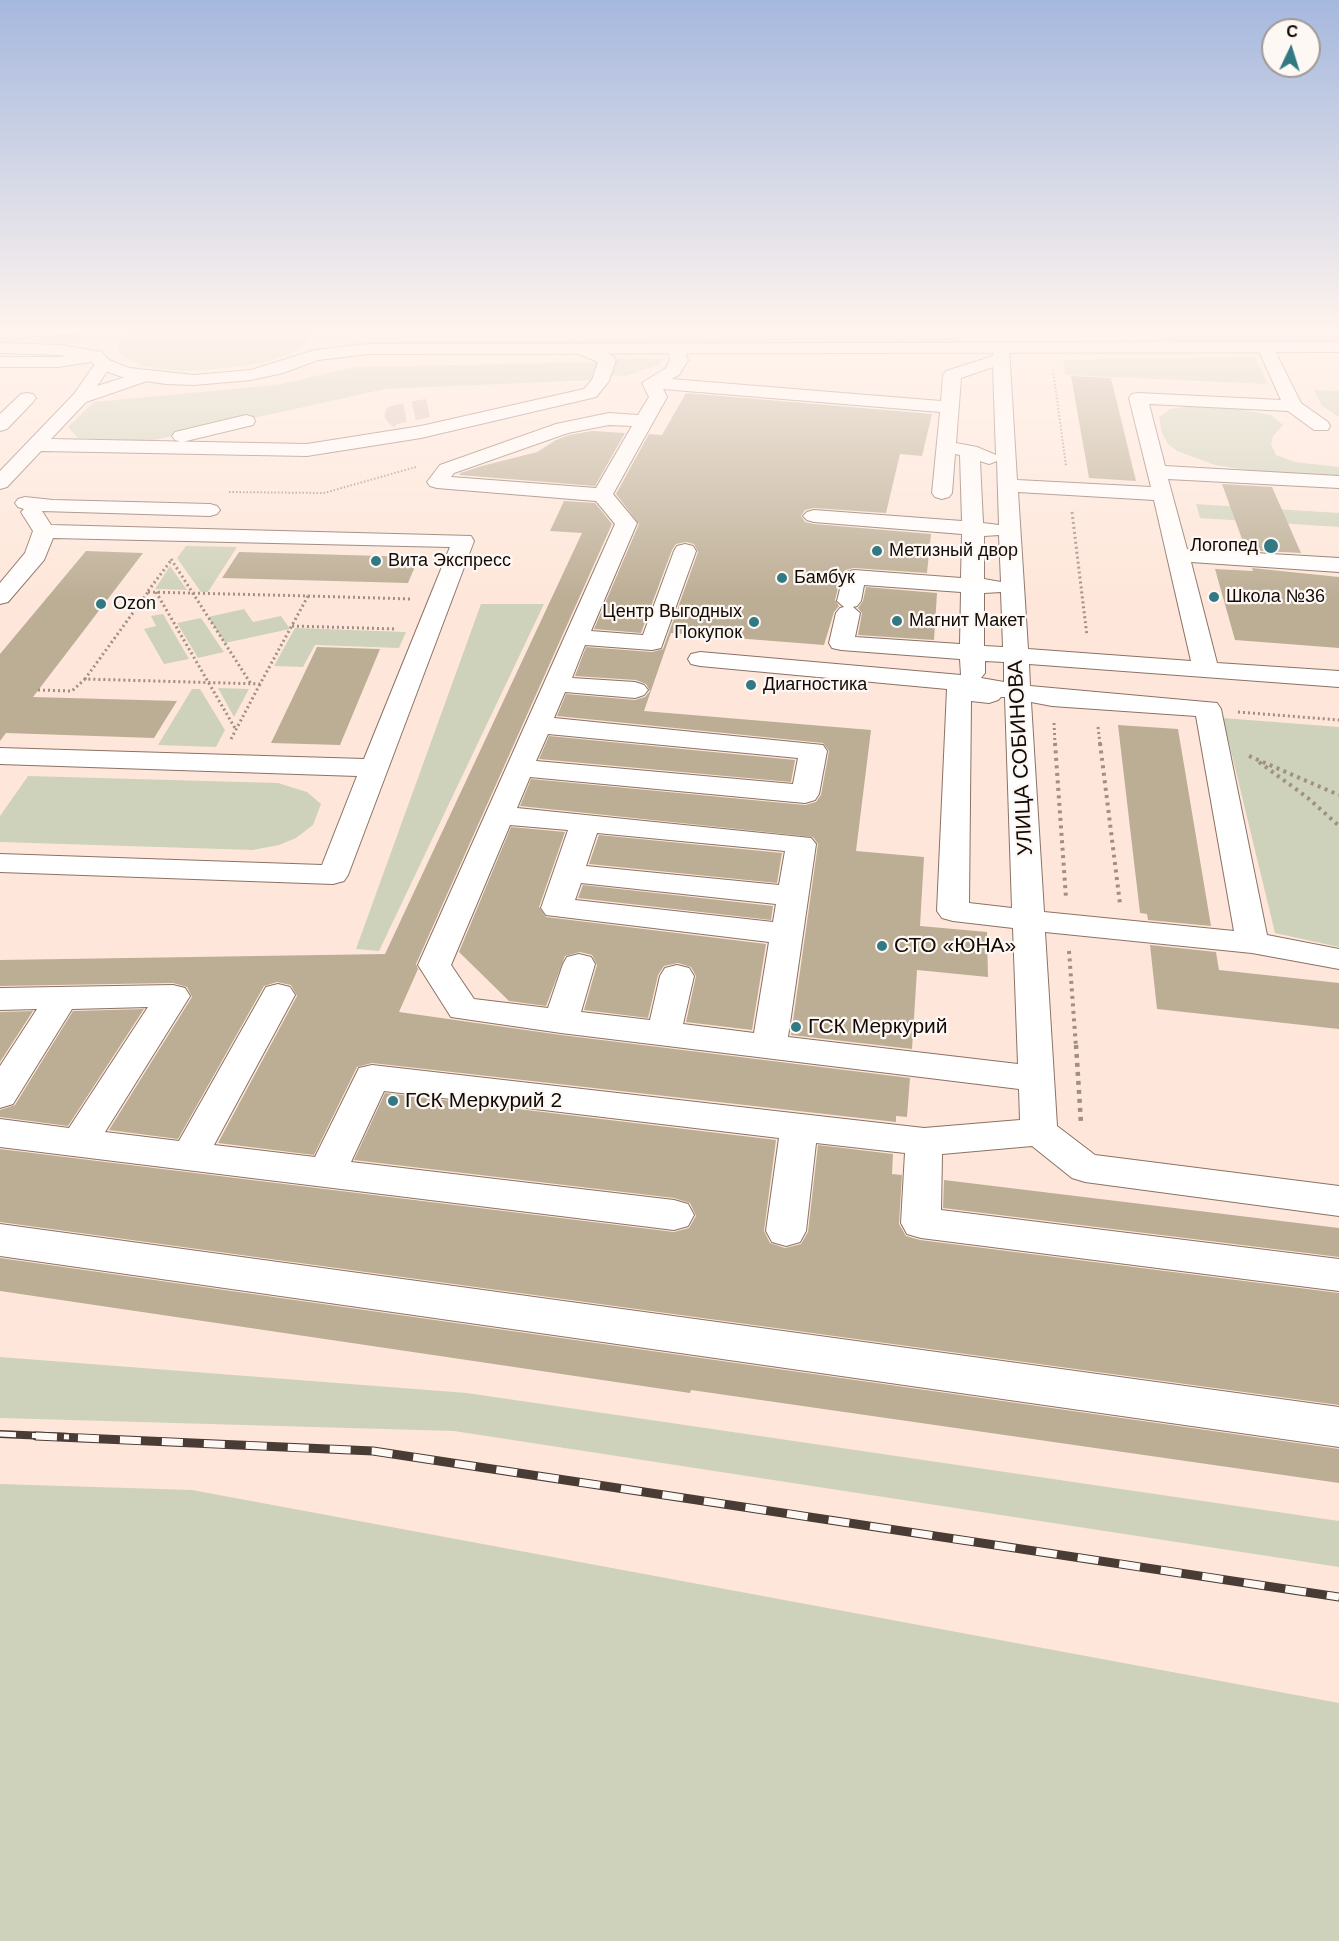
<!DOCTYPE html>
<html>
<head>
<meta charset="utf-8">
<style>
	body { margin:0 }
	#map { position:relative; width:1339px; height:1941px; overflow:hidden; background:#fee7da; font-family:Arial,sans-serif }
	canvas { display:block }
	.north { position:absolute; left:1261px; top:18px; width:60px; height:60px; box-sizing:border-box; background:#fef8f5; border:2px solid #a09995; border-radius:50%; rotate:4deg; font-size:16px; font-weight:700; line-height:24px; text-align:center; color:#130a05 }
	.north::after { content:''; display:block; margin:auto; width:21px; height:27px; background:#327983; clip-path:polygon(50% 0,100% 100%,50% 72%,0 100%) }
</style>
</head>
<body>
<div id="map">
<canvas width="1339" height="1941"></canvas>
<div class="north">С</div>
</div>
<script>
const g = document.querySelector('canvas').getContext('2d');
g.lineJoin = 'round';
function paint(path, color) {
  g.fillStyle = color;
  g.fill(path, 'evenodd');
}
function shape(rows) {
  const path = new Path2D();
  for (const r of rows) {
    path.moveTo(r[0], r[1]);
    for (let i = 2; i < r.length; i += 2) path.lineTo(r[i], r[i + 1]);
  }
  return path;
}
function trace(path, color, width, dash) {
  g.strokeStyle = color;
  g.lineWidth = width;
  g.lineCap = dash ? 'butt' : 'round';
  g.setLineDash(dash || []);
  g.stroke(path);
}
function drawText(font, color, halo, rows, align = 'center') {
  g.font = font + ' Arial,sans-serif';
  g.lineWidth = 4.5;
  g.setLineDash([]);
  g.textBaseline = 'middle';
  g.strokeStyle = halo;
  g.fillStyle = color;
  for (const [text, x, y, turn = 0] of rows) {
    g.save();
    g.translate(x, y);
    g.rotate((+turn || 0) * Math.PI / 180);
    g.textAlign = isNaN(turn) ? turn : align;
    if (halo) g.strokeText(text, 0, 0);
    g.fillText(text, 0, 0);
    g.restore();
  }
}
const green = shape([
	[139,328,308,328,312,334,305,344,289,354,264,363,199,371,167,370,142,366,125,358,118,349,121,339],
	[85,335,77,343,0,342,0,337],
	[1183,336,1339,336,1339,341,1012,341,1155,339],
	[957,338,965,340,962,342,347,345,350,341],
	[1255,357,1268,384,1065,375,1063,360],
	[616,359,663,359,661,364,626,376,607,375],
	[599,362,595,380,385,389,150,441,78,438,68,427,94,402,276,385,355,367],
	[1314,390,1339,391,1339,417,1322,406],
	[1191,406,1222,406,1271,415,1283,425,1273,436,1271,444,1276,455,1295,462,1339,467,1339,479,1283,476,1215,465,1177,451,1168,444,1162,433,1159,417,1170,409],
	[1196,504,1339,513,1339,527,1200,518],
	[186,546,237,547,208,592,201,592,177,558],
	[170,566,187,590,155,589],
	[481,604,544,604,379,951,356,949],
	[244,609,253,622,281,616,290,629,225,643,208,617],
	[163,614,189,659,164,664,144,629,156,626,151,616],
	[201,618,224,652,198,658,177,623],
	[295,628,406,632,399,648,315,645,303,667,274,666],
	[218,688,249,689,234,717],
	[192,689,200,689,225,730,216,747,158,745],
	[1223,718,1339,727,1339,947,1275,933],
	[28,776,278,783,307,792,321,804,313,825,296,838,279,845,253,850,0,842,0,816],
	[0,1357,467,1393,1339,1521,1339,1567,454,1431,0,1418],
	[0,1484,192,1490,1339,1703,1339,1941,0,1941]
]);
const building = shape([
	[1071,376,1111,378,1136,481,1089,478],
	[686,393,932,414,922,456,900,454,886,513,814,508,805,510,801,516,805,522,814,524,931,534,927,573,854,568,845,570,841,576,835,600,839,606,834,612,824,645,671,633,644,711,871,730,856,851,924,857,920,926,987,932,988,977,917,970,912,1049,791,1035,818,844,813,837,520,806,531,779,805,805,816,802,821,795,829,751,823,743,557,716,566,694,635,700,645,697,650,691,646,684,636,680,575,676,586,647,652,652,663,649,698,552,694,544,686,542,676,544,672,550,641,633,594,629,639,524,616,494,649,434,662,435],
	[592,431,625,433,595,486,460,475,460,473,482,466,537,452,556,440,569,435],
	[1222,484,1272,487,1301,553,1246,550],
	[564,501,595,503,612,524,416,964,418,969,399,1012,561,1035,910,1078,907,1117,896,1116,896,1122,372,1063,357,1067,314,1155,218,1143,297,996,291,985,277,982,264,986,178,1139,109,1130,192,997,187,987,173,983,0,986,0,960,385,954,582,533,550,531],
	[86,551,143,553,33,697,177,701,154,738,6,733,0,741,0,654],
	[239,552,419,557,408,583,222,578],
	[1252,568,1339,577,1339,648,1235,640,1215,569,1253,571],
	[866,587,937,593,934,640,858,635,862,613,858,608,863,601],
	[317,647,380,649,340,745,271,743],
	[1118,725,1178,729,1211,926,1148,920,1147,914,1140,913],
	[549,736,795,760,791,782,539,759],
	[511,827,565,832,539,907,546,917,766,944,752,1030,686,1022,696,976,691,967,678,963,664,966,658,975,648,1018,584,1010,597,965,592,955,580,952,565,956,546,1006,509,1001,459,952],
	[599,835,782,853,777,883,589,864],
	[583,885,773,906,771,920,578,898],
	[1150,945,1216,952,1219,970,1339,983,1339,1029,1157,1009],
	[144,1009,68,1126,0,1117,0,1110,15,1105,73,1011],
	[33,1011,0,1062,0,1012],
	[385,1093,776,1140,764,1231,770,1243,785,1248,801,1244,808,1232,818,1145,893,1154,892,1174,902,1175,899,1224,906,1236,920,1240,1339,1293,1339,1405,0,1222,0,1149,674,1232,689,1228,696,1216,690,1203,674,1198,354,1160],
	[944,1180,1339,1228,1339,1257,943,1208],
	[0,1258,1339,1449,1339,1483,691,1390,690,1393,0,1291]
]);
const minorTunnel = shape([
	[400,420,394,415,428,408]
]);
const pathFar3 = shape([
	[1053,370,1066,466],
	[229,492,324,493,416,467]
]);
const pathFar2 = shape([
	[1072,512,1087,636],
	[171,559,251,684],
	[148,591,172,559],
	[148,592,308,596,260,684,85,679,148,592],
	[156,592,236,730],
	[308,596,412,599],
	[292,626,397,629],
	[38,690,72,691,85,679],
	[1238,712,1339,720],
	[1054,723,1055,744],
	[1098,727,1100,744],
	[231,739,260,684]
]);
const pathFar1 = shape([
	[1055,743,1066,898],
	[1100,743,1120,904],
	[1249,756,1339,795],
	[1259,762,1308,798,1339,826],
	[1069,951,1076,1047]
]);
const path = shape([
	[1076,1045,1081,1123]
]);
const minor = shape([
	[1265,342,1273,347,1301,403,1328,422,1330,426,1328,430,1314,430,1288,411,1149,404,1165,466,1339,476,1339,488,1168,479,1187,549,1339,558,1339,572,1191,562,1217,663,1339,671,1339,687,1029,664,1030,686,1217,703,1221,709,1267,935,1339,949,1339,969,1252,953,1045,932,1057,1126,1095,1155,1339,1186,1339,1216,1085,1182,1072,1178,1032,1146,942,1154,941,1210,1339,1259,1339,1291,921,1238,907,1234,901,1223,905,1153,816,1143,806,1231,800,1242,786,1246,772,1242,766,1231,779,1138,384,1091,351,1162,674,1200,688,1204,694,1215,688,1226,674,1230,0,1147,0,1119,69,1128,148,1007,72,1009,13,1104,0,1108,0,1066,37,1009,0,1010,0,988,173,985,185,988,190,996,105,1132,179,1141,266,987,278,984,290,987,295,995,214,1145,315,1157,359,1068,372,1065,924,1128,1020,1120,1019,1089,561,1033,451,1017,418,965,615,524,596,501,437,488,430,486,427,482,440,465,556,424,609,413,638,415,649,397,642,383,666,368,670,360,668,349,676,344,682,345,688,360,679,375,671,379,941,401,943,375,946,371,993,356,993,348,1001,343,1009,348,1017,480,1151,487,1129,398,1132,394,1138,393,1281,400,1257,347,1265,342],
	[993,367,996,455,977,447,956,443,961,378,993,367],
	[663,389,940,412,932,493,935,497,942,499,949,497,952,493,955,454,960,455,962,521,814,510,807,512,803,516,807,520,814,522,962,534,961,578,854,570,846,572,843,577,837,601,844,607,840,608,836,613,829,643,832,648,841,650,960,659,961,675,700,652,691,654,688,659,691,664,700,666,947,689,937,911,942,918,953,921,1013,928,1018,1064,788,1037,816,844,811,838,517,808,530,777,805,803,815,800,819,794,827,751,823,745,554,718,565,692,635,698,644,695,648,690,644,685,635,682,572,678,585,645,652,650,661,648,696,551,693,546,685,544,677,546,674,551,643,635,591,631,637,523,613,494,667,397,663,389],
	[609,425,632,426,596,488,451,477,454,473,568,433,609,425],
	[980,461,989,464,997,461,999,525,983,523,980,461],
	[1018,492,1154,500,1191,661,1028,649,1018,492],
	[999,535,1001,582,984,579,984,536,999,535],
	[864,585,961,592,960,644,855,637,860,613,853,607,857,606,861,601,864,585],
	[1001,592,1003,647,984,646,984,593,1001,592],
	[985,661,1004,662,1004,682,981,678,985,673,985,661],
	[1001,697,1005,697,1012,908,969,903,971,701,989,703,998,700,1001,697],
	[1031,702,1052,706,1196,716,1234,931,1044,912,1031,702],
	[548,734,798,758,793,784,536,761,548,734],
	[510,825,568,830,541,908,546,915,769,942,754,1033,683,1024,694,976,689,968,677,965,665,968,660,976,650,1020,581,1012,595,964,591,957,579,954,567,957,563,964,548,1008,474,999,451,965,510,825],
	[597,833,785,851,779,885,586,866,597,833],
	[581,883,776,904,773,922,575,900,581,883],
	[583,344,613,356,616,360,609,381,596,397,421,438,307,456,41,451,7,487,0,489,0,471,74,394,97,361,58,367,0,367,0,357,58,357,95,351,101,352,103,356,101,359,109,360,112,364,97,386,141,372,147,373,150,377,147,381,86,402,51,439,307,444,421,426,584,389,592,380,598,362,577,353,575,349,577,345,583,344],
	[27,393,33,394,36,398,33,402,7,429,0,431,0,414,21,394,27,393],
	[246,415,253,417,255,421,253,425,182,442,175,440,172,436,175,432,246,415],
	[25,497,53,500,210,504,217,506,220,510,217,514,210,516,42,511,51,525,471,536,474,541,348,875,344,881,333,884,0,872,0,854,322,865,357,776,0,764,0,748,364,759,450,547,53,538,44,560,8,602,0,604,0,583,25,553,33,531,21,512,24,509,18,507,15,503,18,499,25,497],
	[0,1224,1339,1407,1339,1447,0,1256,0,1224]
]);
const major = shape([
	[42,328,110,328,102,333,35,336,33,333,35,330,42,328],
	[1339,342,1339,352,369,354,318,360,283,373,251,380,194,385,166,384,125,378,97,368,90,360,61,355,0,353,0,343,61,345,101,352,109,360,129,368,194,375,251,370,315,350,369,344,1339,342]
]);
const railFar1 = shape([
	[0,1434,69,1437]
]);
const rail = shape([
	[36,1436,373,1451,1339,1597]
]);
const markers = [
	[1271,546,8,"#327983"],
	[877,551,6,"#327983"],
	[376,561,6,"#327983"],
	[782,578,6,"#327983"],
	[1214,597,6,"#327983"],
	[101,604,6,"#327983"],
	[897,621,6,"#327983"],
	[754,622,6,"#327983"],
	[751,685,6,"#327983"],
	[882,946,6,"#327983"],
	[796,1027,6,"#327983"],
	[393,1101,6,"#327983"]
];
const farPoinames = [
	["Логопед",1258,546,"right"],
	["Метизный двор",889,551],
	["Вита Экспресс",388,561],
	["Бамбук",794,578],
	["Школа №36",1226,597],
	["Ozon",113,604],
	["Центр Выгодных",742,612,"right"],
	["Покупок",742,633,"right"],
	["Магнит Макет",909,621],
	["Диагностика",763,685]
];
const streetNames = [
	["УЛИЦА СОБИНОВА",1021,758,-93]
];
const poiNames = [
	["СТО «ЮНА»",894,946],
	["ГСК Меркурий",808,1027],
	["ГСК Меркурий 2",405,1101]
];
paint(green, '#cfd2ba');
paint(building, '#bcae95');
trace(minorTunnel, '#dbc6ba', 19, [19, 9]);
trace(minor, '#8b7264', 2);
trace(major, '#8b7264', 2);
trace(pathFar3, '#a08f85', 2, [1.5, 2]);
trace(pathFar2, '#a08f85', 3, [2, 3]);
trace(pathFar1, '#a08f85', 4, [3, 4.5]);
trace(path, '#a08f85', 4.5, [4, 5]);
paint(minor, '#fff');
paint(major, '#fff');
trace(railFar1, '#483c35', 8);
trace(rail, '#483c35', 9);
trace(railFar1, '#fef8f5', 5, [16]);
trace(rail, '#fef8f5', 7, [21]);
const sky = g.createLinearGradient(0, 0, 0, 600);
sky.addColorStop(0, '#a5b8de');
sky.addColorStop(0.55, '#fff4ee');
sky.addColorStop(1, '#fff4ee00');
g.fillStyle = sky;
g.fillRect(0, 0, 1339, 600);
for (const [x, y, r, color] of markers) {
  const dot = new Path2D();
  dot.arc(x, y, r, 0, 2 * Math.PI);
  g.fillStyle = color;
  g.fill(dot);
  trace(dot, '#fef8f5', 2);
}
drawText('18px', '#130a05', '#fef8f5', farPoinames, 'left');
drawText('21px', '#130a05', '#fef8f5', streetNames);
drawText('21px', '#130a05', '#fef8f5', poiNames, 'left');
</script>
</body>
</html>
